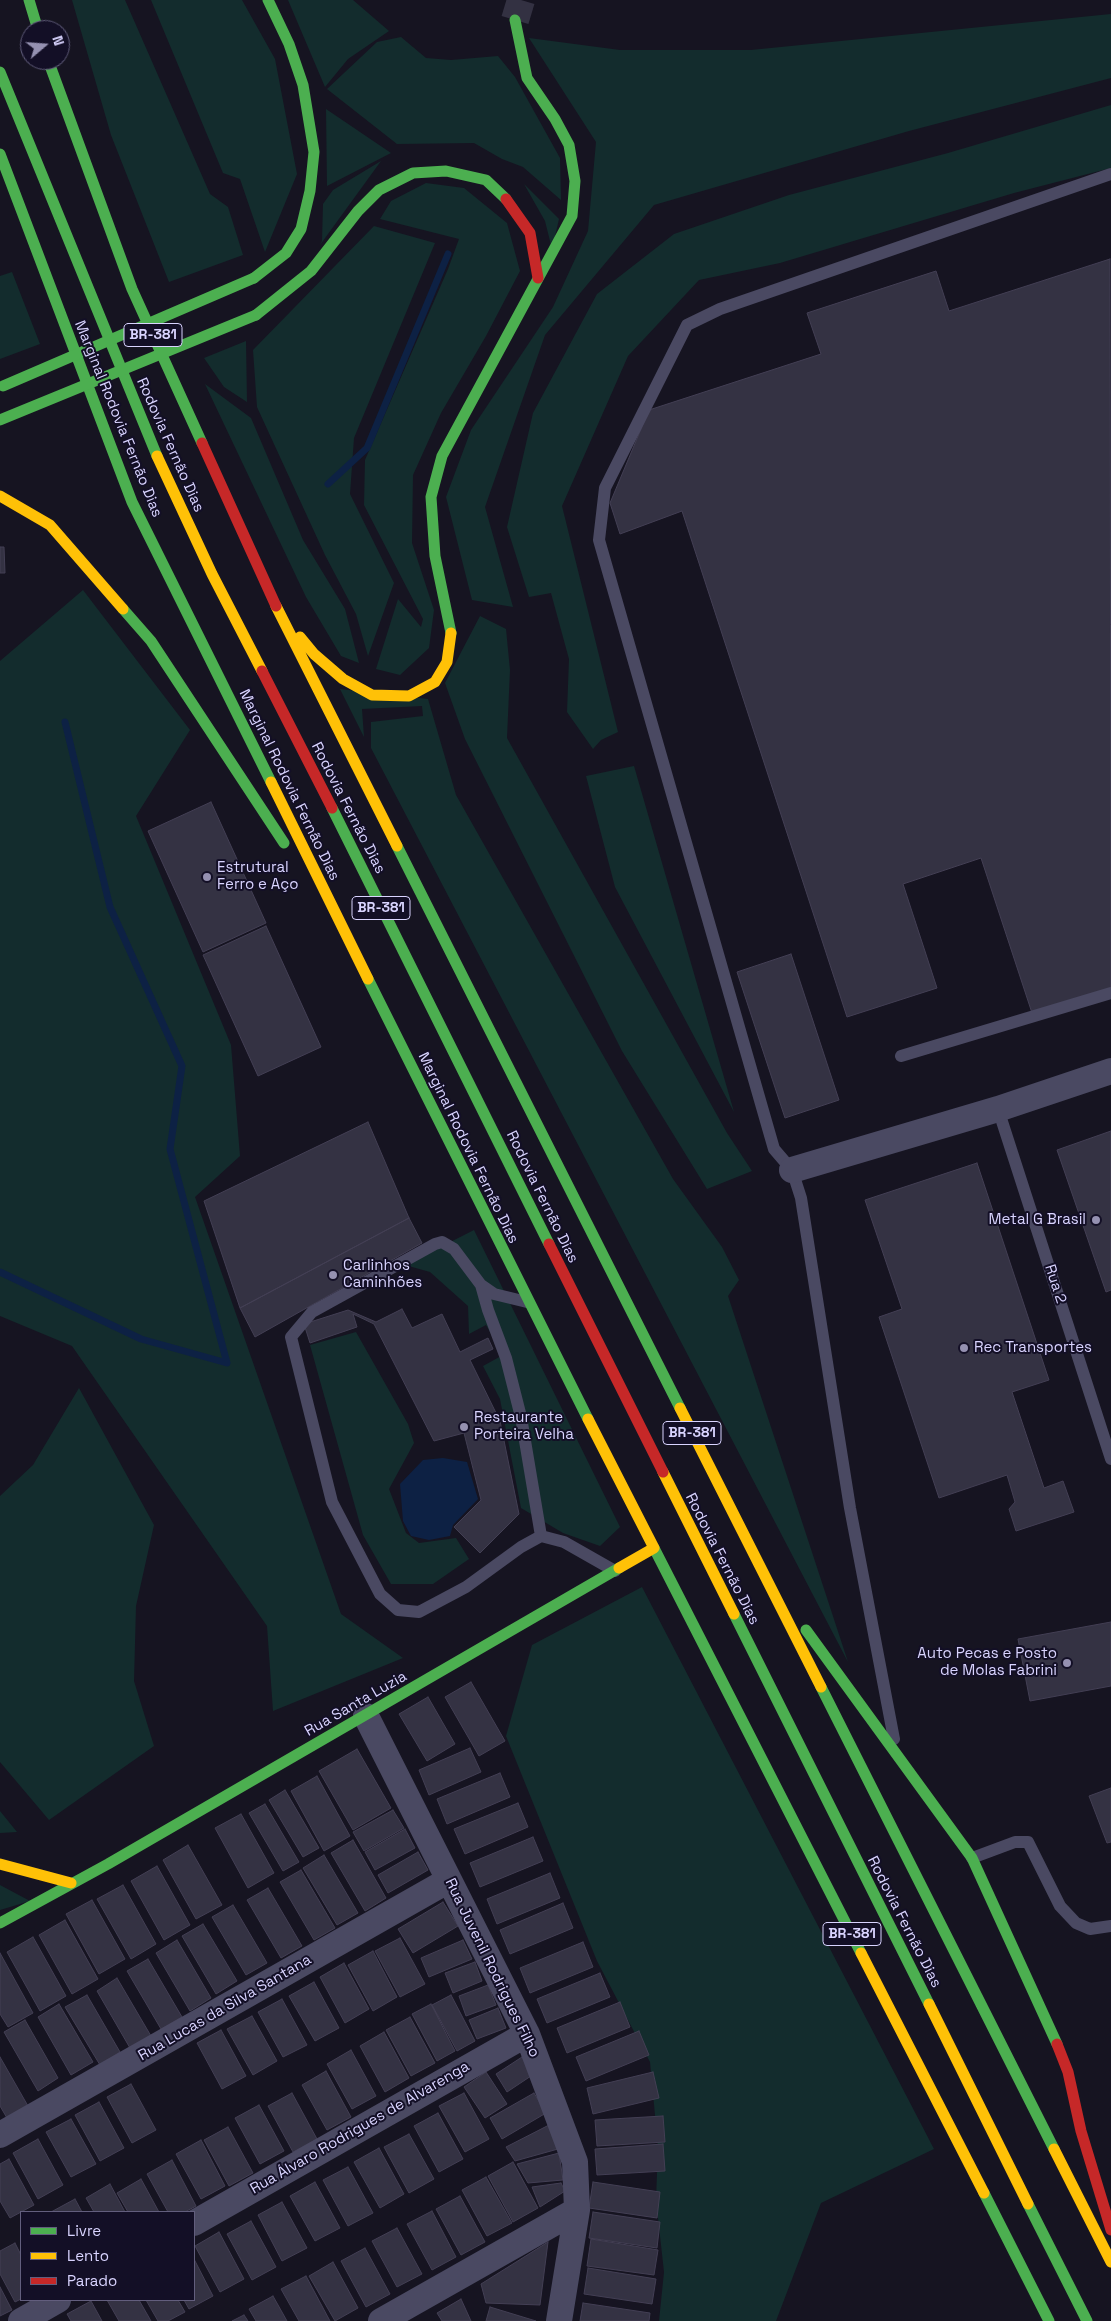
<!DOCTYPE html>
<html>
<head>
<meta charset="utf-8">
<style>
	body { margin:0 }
	#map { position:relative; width:1111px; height:2321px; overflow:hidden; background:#161421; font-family:"Space Grotesk",sans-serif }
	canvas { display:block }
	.legend { position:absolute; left:20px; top:2211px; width:175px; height:90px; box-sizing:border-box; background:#130f26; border:1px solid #625e7d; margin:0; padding:6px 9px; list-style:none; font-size:15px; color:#d9d4ff }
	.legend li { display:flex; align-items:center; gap:10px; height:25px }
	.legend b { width:25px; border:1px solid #625e7d }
	.north { position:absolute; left:20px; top:20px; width:50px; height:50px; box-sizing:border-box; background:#130f26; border:1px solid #625e7d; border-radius:50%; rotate:72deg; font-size:14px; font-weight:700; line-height:20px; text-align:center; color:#d9d4ff }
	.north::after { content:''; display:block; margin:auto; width:18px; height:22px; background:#9591b1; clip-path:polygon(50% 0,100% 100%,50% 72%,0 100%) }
</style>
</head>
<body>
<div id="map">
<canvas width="1111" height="2321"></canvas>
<ul class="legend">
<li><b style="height:6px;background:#4caf50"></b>Livre</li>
<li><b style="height:6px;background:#ffc107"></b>Lento</li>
<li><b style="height:6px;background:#c62828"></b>Parado</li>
</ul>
<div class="north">N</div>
</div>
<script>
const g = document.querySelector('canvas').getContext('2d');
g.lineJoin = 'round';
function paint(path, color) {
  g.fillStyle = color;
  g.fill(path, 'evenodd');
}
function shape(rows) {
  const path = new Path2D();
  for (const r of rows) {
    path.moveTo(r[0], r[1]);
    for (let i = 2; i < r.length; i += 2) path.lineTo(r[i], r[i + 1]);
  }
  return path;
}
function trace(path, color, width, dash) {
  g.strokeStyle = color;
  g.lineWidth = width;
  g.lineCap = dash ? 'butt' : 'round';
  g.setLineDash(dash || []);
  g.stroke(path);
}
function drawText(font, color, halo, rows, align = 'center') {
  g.font = font + ' "Space Grotesk",sans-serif';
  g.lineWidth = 4;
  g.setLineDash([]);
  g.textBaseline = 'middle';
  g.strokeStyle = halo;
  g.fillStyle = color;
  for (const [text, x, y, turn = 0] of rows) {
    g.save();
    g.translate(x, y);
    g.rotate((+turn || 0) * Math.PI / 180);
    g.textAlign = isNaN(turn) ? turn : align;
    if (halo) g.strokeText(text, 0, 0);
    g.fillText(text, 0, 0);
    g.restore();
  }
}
const green = shape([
	[72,0,125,0,210,194,228,207,243,255,169,282,111,135],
	[151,0,242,0,275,59,297,174,265,252,240,179,223,173],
	[288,0,353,0,389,31,348,59,325,87],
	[1111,14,1111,78,909,131,654,205,545,335,485,507,513,607,472,600,446,497,471,430,553,307,588,231,596,142,529,38,620,50,751,50],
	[401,37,426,58,451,60,498,56,515,77,560,158,561,200,523,167,502,159,474,143,397,144,327,89,377,42],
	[1111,105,1111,168,1014,193,780,263,699,280,628,356,562,506,618,732,601,740,593,749,567,712,569,659,551,593,529,597,507,527,533,413,597,294,674,234,789,195,948,153],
	[326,109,391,153,327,186],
	[381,161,320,245,322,241,323,204,333,190],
	[426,183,464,188,507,223,520,271,486,336,441,413,413,475,412,543,434,610,429,648,400,675,376,669,398,599,421,627,423,619,364,505,365,460,448,269,459,239,380,219,391,201],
	[524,184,559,219,552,249,545,221],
	[374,226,435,243,354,438,350,494,394,583,368,656,356,614,325,555,257,407,253,350],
	[12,272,40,344,0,359,0,276],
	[246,341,247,402,224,387,204,358],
	[205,384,251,418,303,540,345,609,359,663,341,656,306,597],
	[83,590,190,730,136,816,231,1045,240,1156,195,1197,341,1614,403,1658,273,1711,267,1626,72,1346,0,1316,0,661],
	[480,616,506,629,510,670,507,738,727,1133,752,1171,707,1189,622,1051,465,739,445,683],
	[340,689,428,699,456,795,673,1179,722,1247,739,1280,728,1296,848,1662,371,748,371,722,423,716,422,706,362,709,364,737],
	[634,766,734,1112,615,887,586,776],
	[474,1230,620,1527,600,1546,563,1533,521,1508,500,1399,483,1366,503,1355,486,1325,469,1334,468,1306,430,1272,405,1265],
	[356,1332,408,1424,414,1443,389,1489,406,1533,419,1543,456,1538,469,1559,433,1584,391,1584,363,1535,310,1345],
	[79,1388,154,1525,136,1606,134,1681,154,1746,49,1820,0,1762,0,1496,33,1465],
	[642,1587,934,2149,821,2203,776,2321,659,2321,664,2272,656,2200,658,2147,650,2062,597,1961,506,1736,532,1645],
	[0,1811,17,1832,0,1833],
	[0,1885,30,1901,0,1910]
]);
const water = shape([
	[443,1458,467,1462,478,1499,453,1525,450,1536,429,1540,411,1536,403,1521,400,1484,423,1460]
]);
const stream = shape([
	[328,484,367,448,448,254],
	[0,1272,141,1339,227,1363,170,1149,182,1066,110,907,65,722]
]);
const building = shape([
	[1110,259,1111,991,1033,1016,981,858,903,884,937,988,847,1017,682,511,620,534,610,503,649,410,821,354,807,313,936,271,949,311,1110,259],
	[0,547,4,547,5,573,0,573,0,547],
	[211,802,266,923,203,952,148,831,211,802],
	[266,926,321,1047,258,1076,203,955,266,926],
	[791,954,839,1100,785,1118,737,972,791,954],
	[368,1122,409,1218,240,1308,204,1201,368,1122],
	[1111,1131,1111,1290,1106,1292,1057,1150,1111,1131],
	[977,1163,1049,1380,1012,1392,1044,1488,1063,1481,1074,1512,1016,1531,1009,1509,1015,1502,1007,1475,939,1498,879,1317,902,1309,865,1200,977,1163],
	[409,1218,422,1243,255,1337,240,1308,409,1218],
	[402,1309,412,1328,442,1314,460,1352,488,1338,493,1349,470,1360,500,1421,519,1514,480,1553,454,1527,481,1500,464,1433,434,1441,374,1324,353,1314,357,1327,310,1343,304,1324,348,1310,376,1322,402,1309],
	[1111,1622,1111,1686,1030,1701,1018,1639,1111,1622],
	[471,1682,505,1741,479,1756,445,1697,471,1682],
	[428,1697,455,1744,427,1761,399,1714,428,1697],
	[470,1748,481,1772,429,1795,419,1770,470,1748],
	[357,1749,391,1808,353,1830,319,1771,357,1749],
	[500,1773,510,1797,447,1824,437,1799,500,1773],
	[317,1776,350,1836,324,1851,291,1791,317,1776],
	[1111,1788,1111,1842,1107,1843,1089,1796,1111,1788],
	[285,1790,319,1848,303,1857,269,1800,285,1790],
	[518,1803,528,1827,465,1854,454,1829,518,1803],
	[265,1804,299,1862,283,1871,249,1813,265,1804],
	[393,1810,404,1828,364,1851,353,1832,393,1810],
	[241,1814,274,1873,248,1888,215,1828,241,1814],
	[405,1829,415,1848,375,1870,365,1852,405,1829],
	[533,1837,543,1861,480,1887,470,1863,533,1837],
	[353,1840,386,1898,365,1911,331,1853,353,1840],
	[188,1845,222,1905,196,1919,163,1860,188,1845],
	[418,1852,428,1870,388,1893,378,1875,418,1852],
	[324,1855,358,1913,337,1925,303,1868,324,1855],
	[157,1866,190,1925,164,1940,131,1881,157,1866],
	[301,1870,335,1928,314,1940,280,1882,301,1870],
	[550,1873,560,1898,497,1924,487,1899,550,1873],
	[123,1885,156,1944,131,1959,97,1899,123,1885],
	[268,1888,302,1946,281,1958,247,1900,268,1888],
	[92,1900,125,1959,99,1974,66,1914,92,1900],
	[443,1902,458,1926,413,1953,398,1929,443,1902],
	[563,1903,573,1928,510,1954,500,1930,563,1903],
	[233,1905,267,1963,246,1975,212,1917,233,1905],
	[65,1920,98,1979,72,1994,39,1935,65,1920],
	[203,1924,237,1981,216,1994,182,1936,203,1924],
	[33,1937,66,1996,40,2011,7,1952,33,1937],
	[400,1938,425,1984,400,1997,375,1951,400,1938],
	[177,1940,211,1998,190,2011,156,1953,177,1940],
	[463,1940,472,1959,429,1977,421,1958,463,1940],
	[583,1942,593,1967,530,1993,520,1968,583,1942],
	[373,1951,397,1997,373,2011,348,1965,373,1951],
	[0,1953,33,2013,8,2027,0,2014,0,1953],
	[148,1959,182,2017,161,2029,127,1971,148,1959],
	[475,1962,482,1981,453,1993,445,1973,475,1962],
	[344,1963,369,2009,345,2023,320,1977,344,1963],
	[600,1973,610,1997,547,2023,537,1999,600,1973],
	[117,1978,151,2036,130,2048,97,1991,117,1978],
	[314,1982,339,2028,315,2041,289,1996,314,1982],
	[488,1985,496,2005,466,2016,459,1996,488,1985],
	[87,1995,120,2052,100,2065,65,2007,87,1995],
	[451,1995,475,2041,457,2051,432,2005,451,1995],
	[282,1999,307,2045,283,2057,258,2012,282,1999],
	[620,2002,630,2027,567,2053,557,2028,620,2002],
	[59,2004,93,2062,71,2075,38,2017,59,2004],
	[431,2004,455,2051,437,2061,412,2014,431,2004],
	[498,2008,506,2028,477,2039,469,2020,498,2008],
	[252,2016,277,2061,253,2075,227,2029,252,2016],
	[410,2017,435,2063,411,2076,386,2030,410,2017],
	[25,2020,58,2078,38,2091,4,2032,25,2020],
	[221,2030,246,2076,222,2089,197,2043,221,2030],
	[639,2031,649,2055,586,2081,576,2057,639,2031],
	[384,2032,409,2078,385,2092,360,2046,384,2032],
	[351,2050,376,2096,352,2109,327,2064,351,2050],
	[0,2057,28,2106,7,2118,0,2106,0,2057],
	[522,2057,534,2074,507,2092,496,2074,522,2057],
	[326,2071,351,2117,327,2130,302,2085,326,2071],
	[486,2072,507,2104,485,2118,464,2087,486,2072],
	[653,2072,659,2098,593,2114,587,2088,653,2072],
	[131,2084,156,2130,132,2143,107,2097,131,2084],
	[292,2093,317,2139,293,2152,268,2106,292,2093],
	[464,2093,489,2139,465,2152,439,2106,464,2093],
	[534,2093,546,2113,502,2139,490,2118,534,2093],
	[99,2102,124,2148,100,2161,75,2115,99,2102],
	[259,2105,284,2151,260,2164,235,2118,259,2105],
	[438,2113,463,2159,439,2172,414,2126,438,2113],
	[663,2116,665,2142,597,2146,595,2120,663,2116],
	[71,2119,96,2164,71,2177,46,2132,71,2119],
	[551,2124,558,2149,515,2161,506,2147,551,2124],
	[228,2127,253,2173,229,2186,204,2140,228,2127],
	[409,2134,434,2179,409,2193,384,2147,409,2134],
	[38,2139,63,2185,38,2199,13,2153,38,2139],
	[201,2140,225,2186,201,2199,176,2154,201,2140],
	[663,2144,665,2171,597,2175,595,2149,663,2144],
	[379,2148,404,2194,380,2208,354,2162,379,2148],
	[559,2153,563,2180,528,2183,517,2164,559,2153],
	[9,2159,34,2205,10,2218,0,2201,0,2164,9,2159],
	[172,2160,196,2206,185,2212,168,2212,147,2174,172,2160],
	[513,2162,538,2208,513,2222,488,2176,513,2162],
	[348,2167,373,2213,348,2226,323,2180,348,2167],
	[486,2177,512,2223,487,2236,462,2190,486,2177],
	[141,2179,159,2212,128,2212,117,2193,141,2179],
	[315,2182,340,2228,315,2241,290,2196,315,2182],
	[593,2182,660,2192,657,2218,589,2208,593,2182],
	[561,2183,565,2191,540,2207,532,2187,561,2183],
	[110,2184,125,2212,94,2212,86,2198,110,2184],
	[460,2196,485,2242,461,2255,436,2209,460,2196],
	[75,2199,82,2212,51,2212,75,2199],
	[282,2202,307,2248,282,2261,258,2215,282,2202],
	[432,2211,456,2257,432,2270,407,2224,432,2211],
	[593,2212,660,2222,657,2248,589,2238,593,2212],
	[251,2221,276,2267,252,2280,227,2234,251,2221],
	[397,2228,422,2274,397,2287,372,2241,397,2228],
	[219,2232,244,2279,220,2292,195,2246,219,2232],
	[591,2239,658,2250,654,2275,587,2266,591,2239],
	[548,2242,540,2305,486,2303,481,2284,548,2242],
	[15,2243,21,2255,21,2299,15,2302,0,2274,0,2251,15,2243],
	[365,2248,390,2294,366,2307,341,2261,365,2248],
	[194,2259,213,2296,189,2309,184,2300,194,2300,194,2259],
	[333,2262,358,2308,335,2321,309,2276,333,2262],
	[588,2268,656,2279,652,2304,584,2294,588,2268],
	[306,2276,330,2321,299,2321,281,2289,306,2276],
	[0,2287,12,2310,0,2316,0,2287],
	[273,2296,287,2321,256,2321,249,2309,273,2296],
	[461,2299,471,2321,442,2321,437,2313,461,2299],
	[107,2300,139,2300,151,2321,119,2321,107,2300],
	[146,2300,178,2300,185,2312,168,2321,158,2321,146,2300],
	[91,2301,102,2321,71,2321,67,2314,91,2301],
	[583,2303,650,2313,649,2321,580,2321,583,2303],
	[490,2307,536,2321,486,2321,490,2307],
	[244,2315,248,2321,232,2321,244,2315]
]);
const highwayTunnel = shape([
	[515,20,521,0]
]);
const lane = shape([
	[901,1056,1111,993],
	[998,1109,1111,1459],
	[481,1285,488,1310,506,1358,521,1417,541,1536],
	[527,1302,494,1294,481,1285,454,1249,442,1242,435,1244,312,1312,291,1337,332,1502,380,1594,398,1610,419,1612,466,1587,521,1547,541,1536,564,1542,615,1571],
	[894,1739,850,1508,801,1198,792,1170,774,1149,599,540,605,488,687,325,720,309,1111,174],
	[972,1858,1015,1842,1028,1842,1060,1906,1076,1923,1090,1929,1111,1926]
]);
const street = shape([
	[792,1170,998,1109,1111,1071],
	[366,1716,527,2034,575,2162,577,2210,559,2321],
	[0,2135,449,1880],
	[194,2223,527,2034],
	[21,2321,58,2300],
	[381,2321,577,2210]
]);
const fast = shape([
	[29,0,38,30],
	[48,60,132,289,202,443],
	[0,72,157,456],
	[0,154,132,502,271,782],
	[254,278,286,253,301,229,310,191,314,152,303,85,289,44,268,0],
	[256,315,311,271,358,211,379,190,413,173,446,171,486,180,506,199],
	[123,609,151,641,284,843],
	[451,633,435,556,431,497,442,456,572,216,575,181,569,145,555,119,527,78,515,20],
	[332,808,549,1244],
	[397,846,680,1408],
	[368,979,588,1419],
	[654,1548,861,1953],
	[734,1614,929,2004],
	[806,1630,972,1858,1057,2044],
	[821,1687,1054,2149],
	[0,1923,108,1864,619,1568],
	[984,2193,1049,2321],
	[1028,2204,1087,2321]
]);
const slow = shape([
	[157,456,212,574,262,671],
	[0,496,50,525,123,609],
	[276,606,397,846],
	[300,637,314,654,343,679,372,695,409,696,435,682,447,662,451,633],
	[271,782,368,979],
	[680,1408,821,1687],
	[588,1419,654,1548,619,1568],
	[663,1472,734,1614],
	[0,1864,71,1883],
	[861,1953,984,2193],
	[929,2004,1028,2204],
	[1054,2149,1111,2262]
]);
const jam = shape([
	[506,199,530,233,538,278],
	[202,443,276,606],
	[262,671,332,808],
	[549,1244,663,1472],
	[1057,2044,1068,2072,1081,2131,1111,2230]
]);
const fastBridge = shape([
	[3,386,254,278],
	[0,420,256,315]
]);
const markers = [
	[207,877,5,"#9591b1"],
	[1096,1220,5,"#9591b1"],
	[333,1275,5,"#9591b1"],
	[964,1348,5,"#9591b1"],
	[464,1427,5,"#9591b1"],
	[1067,1663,5,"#9591b1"]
];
const shields = [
	[153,335,58],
	[381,908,58],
	[692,1433,58],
	[852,1934,58]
];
const shieldNames = [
	["BR-381",153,335],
	["BR-381",381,908],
	["BR-381",692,1433],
	["BR-381",852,1934]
];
const streetNames = [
	["Marginal Rodovia Fernão Dias",118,419,68],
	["Rodovia Fernão Dias",170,445,66],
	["Marginal Rodovia Fernão Dias",289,785,64],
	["Rodovia Fernão Dias",348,808,63],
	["Marginal Rodovia Fernão Dias",468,1148,64],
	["Rodovia Fernão Dias",542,1197,64],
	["Rua 2",1055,1284,72],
	["Rodovia Fernão Dias",722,1559,63],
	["Rua Santa Luzia",356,1704,-30],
	["Rodovia Fernão Dias",904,1922,63],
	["Rua Juvenil Rodrigues Filho",492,1968,64],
	["Rua Lucas da Silva Santana",225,2008,-30],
	["Rua Álvaro Rodrigues de Alvarenga",360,2128,-30]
];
const poiNames = [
	["Estrutural",217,868],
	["Ferro e Aço",217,885],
	["Metal G Brasil",1086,1220,"right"],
	["Carlinhos",343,1266],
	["Caminhões",343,1283],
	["Rec Transportes",974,1348],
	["Restaurante",474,1418],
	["Porteira Velha",474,1435],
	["Auto Pecas e Posto",1057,1654,"right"],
	["de Molas Fabrini",1057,1671,"right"]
];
paint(green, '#132c2d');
paint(water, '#0d2144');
trace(stream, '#0d2144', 7);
paint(building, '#343243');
trace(building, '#433f54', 1);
trace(highwayTunnel, '#333142', 28, [28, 14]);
trace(lane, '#4a4962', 12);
trace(street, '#4a4962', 26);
trace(fast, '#4caf50', 11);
trace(slow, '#ffc107', 11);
trace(jam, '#c62828', 11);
trace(fastBridge, '#4caf50', 11);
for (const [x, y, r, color] of markers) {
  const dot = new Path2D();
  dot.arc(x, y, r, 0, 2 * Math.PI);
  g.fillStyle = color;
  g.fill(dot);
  trace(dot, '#130f26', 2);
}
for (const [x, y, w] of shields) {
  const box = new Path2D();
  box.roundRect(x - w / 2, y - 11.5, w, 23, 4);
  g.fillStyle = '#130f26';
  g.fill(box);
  trace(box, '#d9d4ff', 1);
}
drawText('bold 14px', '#d9d4ff', null, shieldNames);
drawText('15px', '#d9d4ff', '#130f26', streetNames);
drawText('15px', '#d9d4ff', '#130f26', poiNames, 'left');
</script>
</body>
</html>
